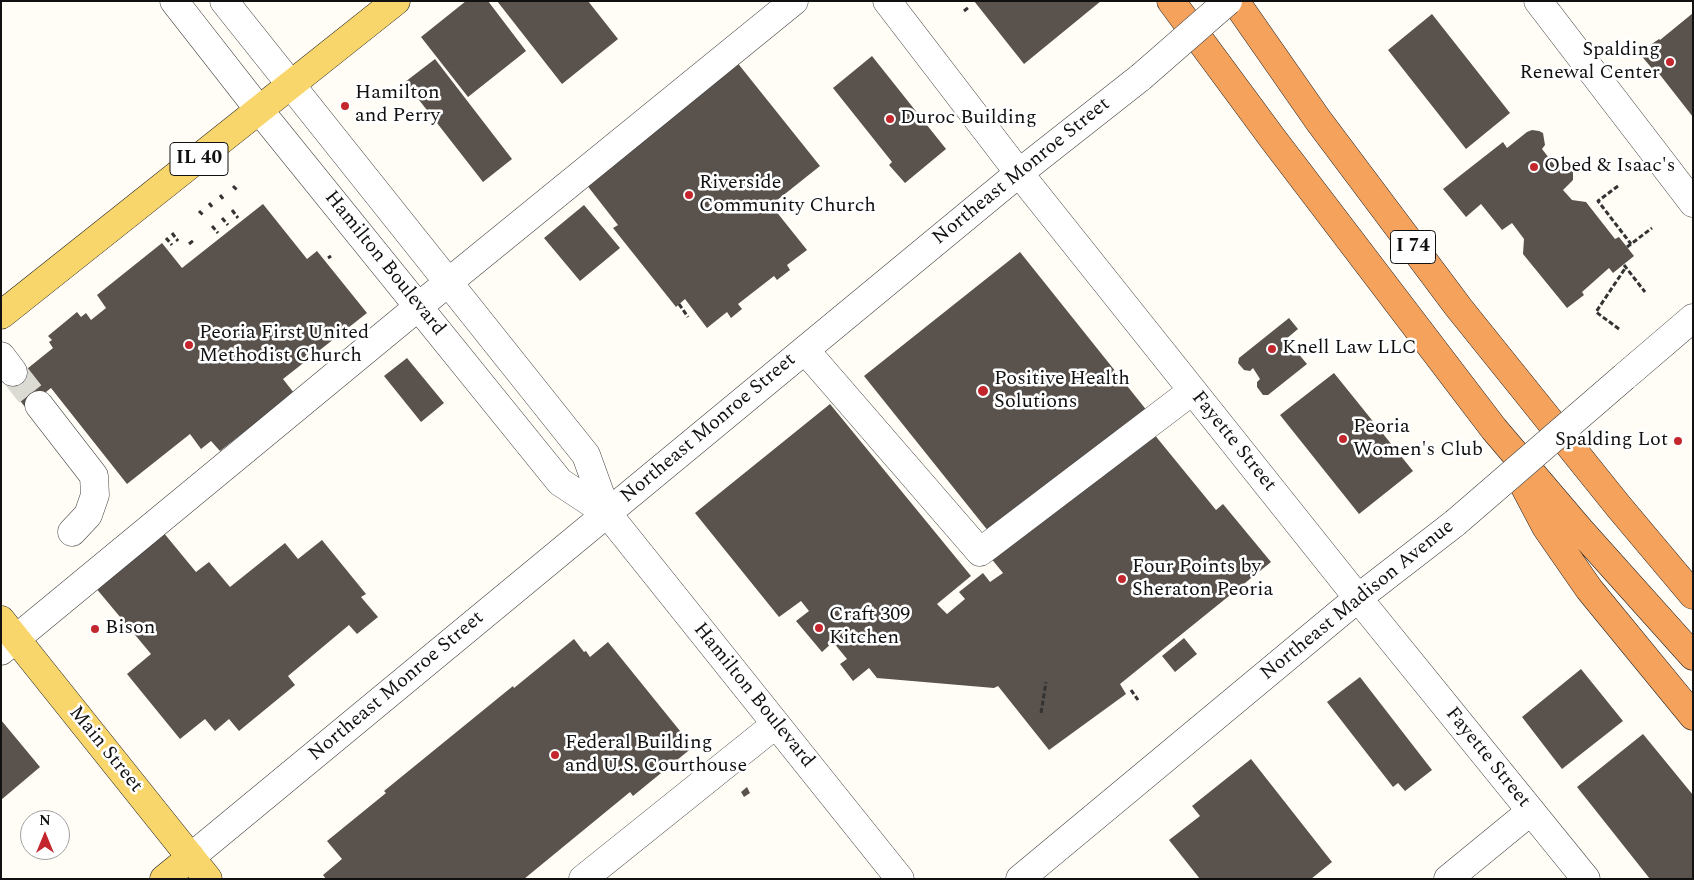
<!DOCTYPE html>
<html>
<head>
<meta charset="utf-8">
<style>
	body { margin:0 }
	#map { position:relative; width:1694px; height:880px; overflow:hidden; background:#fffdf5; font-family:Spectral,serif }
	canvas { display:block }
	.frame { position:absolute; inset:0; border:2px solid #111; pointer-events:none }
	.north { position:absolute; left:20px; top:810px; width:50px; height:50px; box-sizing:border-box; background:#fff; border:1px solid #a0a0a0; border-radius:50%; rotate:0deg; font-size:14px; font-weight:700; line-height:20px; text-align:center; color:#111 }
	.north::after { content:''; display:block; margin:auto; width:18px; height:22px; background:#c4262e; clip-path:polygon(50% 0,100% 100%,50% 72%,0 100%) }
</style>
</head>
<body>
<div id="map">
<canvas width="1694" height="880"></canvas>
<div class="frame"></div>
<div class="north">N</div>
</div>
<script>
const g = document.querySelector('canvas').getContext('2d');
g.lineJoin = 'round';
function paint(path, color) {
  g.fillStyle = color;
  g.fill(path, 'evenodd');
}
function shape(rows) {
  const path = new Path2D();
  for (const r of rows) {
    path.moveTo(r[0], r[1]);
    for (let i = 2; i < r.length; i += 2) path.lineTo(r[i], r[i + 1]);
  }
  return path;
}
function trace(path, color, width, dash) {
  g.strokeStyle = color;
  g.lineWidth = width;
  g.lineCap = dash ? 'butt' : 'round';
  g.setLineDash(dash || []);
  g.stroke(path);
}
function drawText(font, color, halo, rows, align = 'center') {
  g.font = font + ' Spectral,serif';
  g.lineWidth = 5;
  g.setLineDash([]);
  g.textBaseline = 'middle';
  g.strokeStyle = halo;
  g.fillStyle = color;
  for (const [text, x, y, turn = 0] of rows) {
    g.save();
    g.translate(x, y);
    g.rotate((+turn || 0) * Math.PI / 180);
    g.textAlign = isNaN(turn) ? turn : align;
    if (halo) g.strokeText(text, 0, 0);
    g.fillText(text, 0, 0);
    g.restore();
  }
}
const building = shape([
	[466,1,488,1,526,51,468,97,421,37],
	[497,1,588,1,618,39,562,84],
	[974,1,1101,1,1024,64],
	[1693,13,1693,117,1657,71,1655,72,1639,53,1659,39,1660,40],
	[1432,14,1510,113,1466,149,1388,50],
	[872,56,946,149,905,183,889,165,892,162,833,88],
	[435,59,512,159,483,182,405,82],
	[736,61,820,166,771,205,807,250,787,265,790,270,777,280,774,276,738,304,742,309,731,318,727,312,707,328,685,299,676,307,613,228,618,225,586,184],
	[1532,130,1539,131,1543,133,1545,145,1542,149,1556,167,1559,164,1563,164,1571,168,1573,172,1573,180,1563,190,1572,200,1586,202,1615,239,1619,237,1634,256,1613,273,1609,268,1582,292,1584,295,1567,308,1523,254,1524,239,1512,223,1502,230,1481,204,1466,217,1443,189,1503,142,1507,148,1527,132],
	[263,204,307,259,317,251,367,313,283,379,294,393,220,451,211,441,201,449,190,434,127,484,51,388,26,408,7,385,53,348,49,342,52,340,48,336,77,312,81,317,86,313,91,320,106,308,97,295,162,243,182,268],
	[584,205,620,248,580,281,544,238],
	[1020,252,1152,417,997,542,864,376],
	[1289,318,1298,329,1286,339,1307,364,1268,395,1263,395,1257,387,1257,382,1260,379,1253,368,1250,371,1244,370,1238,363,1239,358],
	[407,358,444,403,421,422,384,376],
	[1334,373,1413,471,1359,514,1280,415],
	[830,404,971,576,937,604,947,614,965,599,959,592,983,573,990,582,1003,573,990,557,1149,428,1216,510,1223,504,1271,562,1120,684,1126,694,1049,750,998,686,994,688,877,678,869,668,853,681,840,664,847,659,833,642,822,652,796,621,809,611,801,601,779,617,695,513],
	[163,532,196,572,209,562,230,587,285,543,298,559,322,540,366,594,361,597,378,617,357,634,349,625,288,676,295,685,239,731,229,719,215,731,205,719,180,739,127,674,151,654,95,587],
	[1184,638,1197,654,1175,672,1162,656],
	[574,639,584,652,586,651,590,657,608,642,693,747,633,796,630,792,524,879,326,879,323,875,342,859,327,841,386,793,384,791,513,686,514,688],
	[1581,669,1623,721,1562,769,1522,717],
	[1360,677,1432,770,1405,791,1398,783,1393,787,1327,702],
	[1,720,40,767,1,800],
	[1643,734,1693,795,1693,879,1650,879,1577,787],
	[1251,759,1332,862,1311,879,1200,879,1169,840,1200,816,1192,806],
	[747,787,750,793,744,797,741,792]
]);
const minorTunnel = shape([
	[13,372,39,405]
]);
const path = shape([
	[964,11,969,7],
	[233,186,237,190],
	[1618,186,1598,201,1631,244],
	[220,195,224,200],
	[209,203,213,208],
	[232,210,238,218],
	[199,211,203,215],
	[222,218,228,225],
	[212,226,218,233],
	[172,233,178,241],
	[166,238,172,245],
	[189,244,194,240],
	[1627,247,1652,228],
	[328,258,331,256],
	[1624,265,1645,292],
	[679,304,688,317],
	[1619,329,1596,312,1626,267],
	[1131,690,1138,700],
	[1041,713,1046,682]
]);
const minor = shape([
	[174,1,260,111,560,482,607,513,900,879],
	[224,1,586,455,607,513],
	[887,1,1019,173,1358,598,1586,879],
	[1538,1,1693,203],
	[805,350,980,552,1192,391],
	[1,356,13,372],
	[1624,377,1693,318],
	[39,405,94,476,95,495,88,515,72,532],
	[1,651,418,307,794,1],
	[191,857,1019,173,1141,77],
	[583,879,776,724],
	[1020,879,1358,598,1455,523],
	[1448,879,1531,811]
]);
const major = shape([
	[1,315,396,1],
	[1,620,208,879],
	[164,879,191,857]
]);
const highway = shape([
	[1171,1,1273,139,1494,429,1580,530,1693,656],
	[1235,1,1318,120,1459,308,1619,507,1693,595],
	[1518,474,1546,527,1589,589,1693,716]
]);
const minorBridge = shape([
	[1141,77,1228,1],
	[1455,523,1624,377]
]);
const markers = [
	[1670,62,5,"#c4262e"],
	[345,106,5,"#c4262e"],
	[890,119,5,"#c4262e"],
	[1534,167,5,"#c4262e"],
	[689,195,5,"#c4262e"],
	[189,345,5,"#c4262e"],
	[1272,349,5,"#c4262e"],
	[983,391,6,"#c4262e"],
	[1343,439,5,"#c4262e"],
	[1678,441,5,"#c4262e"],
	[1122,579,5,"#c4262e"],
	[819,628,5,"#c4262e"],
	[95,629,5,"#c4262e"],
	[555,755,5,"#c4262e"]
];
const shields = [
	[199,159,58],
	[1413,247,45]
];
const shieldNames = [
	["IL 40",199,159],
	["I 74",1413,247]
];
const poiNames = [
	["Spalding",1660,51,"right"],
	["Renewal Center",1660,74,"right"],
	["Hamilton",355,94],
	["and Perry",355,117],
	["Duroc Building",900,119],
	["Obed & Isaac's",1544,167],
	["Riverside",699,184],
	["Community Church",699,207],
	["Peoria First United",199,334],
	["Methodist Church",199,357],
	["Knell Law LLC",1282,349],
	["Positive Health",994,380],
	["Solutions",994,403],
	["Peoria",1353,428],
	["Women's Club",1353,451],
	["Spalding Lot",1668,441,"right"],
	["Four Points by",1132,568],
	["Sheraton Peoria",1132,591],
	["Craft 309",829,616],
	["Kitchen",829,639],
	["Bison",105,629],
	["Federal Building",565,744],
	["and U.S. Courthouse",565,767]
];
const streetNames = [
	["Northeast Monroe Street",1022,172,-39],
	["Hamilton Boulevard",384,264,51],
	["Northeast Monroe Street",709,429,-40],
	["Fayette Street",1233,442,51],
	["Northeast Madison Avenue",1358,601,-39],
	["Northeast Monroe Street",397,687,-40],
	["Hamilton Boulevard",753,696,51],
	["Main Street",105,750,51],
	["Fayette Street",1487,758,51]
];
paint(building, '#5a524d');
trace(minorTunnel, '#dbdad3', 28, [28, 14]);
trace(minor, '#444', 29);
trace(major, '#222', 29);
trace(highway, '#222', 29);
trace(path, '#333', 3, [5, 2.5]);
trace(minor, '#fff', 28);
trace(major, '#f9d66b', 28);
trace(highway, '#f5a25d', 28);
trace(minorBridge, '#444', 29, []);
trace(minorBridge, '#fff', 28);
for (const [x, y, r, color] of markers) {
  const dot = new Path2D();
  dot.arc(x, y, r, 0, 2 * Math.PI);
  g.fillStyle = color;
  g.fill(dot);
  trace(dot, '#fff', 2);
}
for (const [x, y, w] of shields) {
  const box = new Path2D();
  box.roundRect(x - w / 2, y - 16.5, w, 33, 4);
  g.fillStyle = '#fff';
  g.fill(box);
  trace(box, '#111', 1);
}
drawText('bold 19px', '#111', null, shieldNames);
drawText('20px', '#111', '#fff', poiNames, 'left');
drawText('20px', '#111', '#fff', streetNames);
</script>
</body>
</html>
